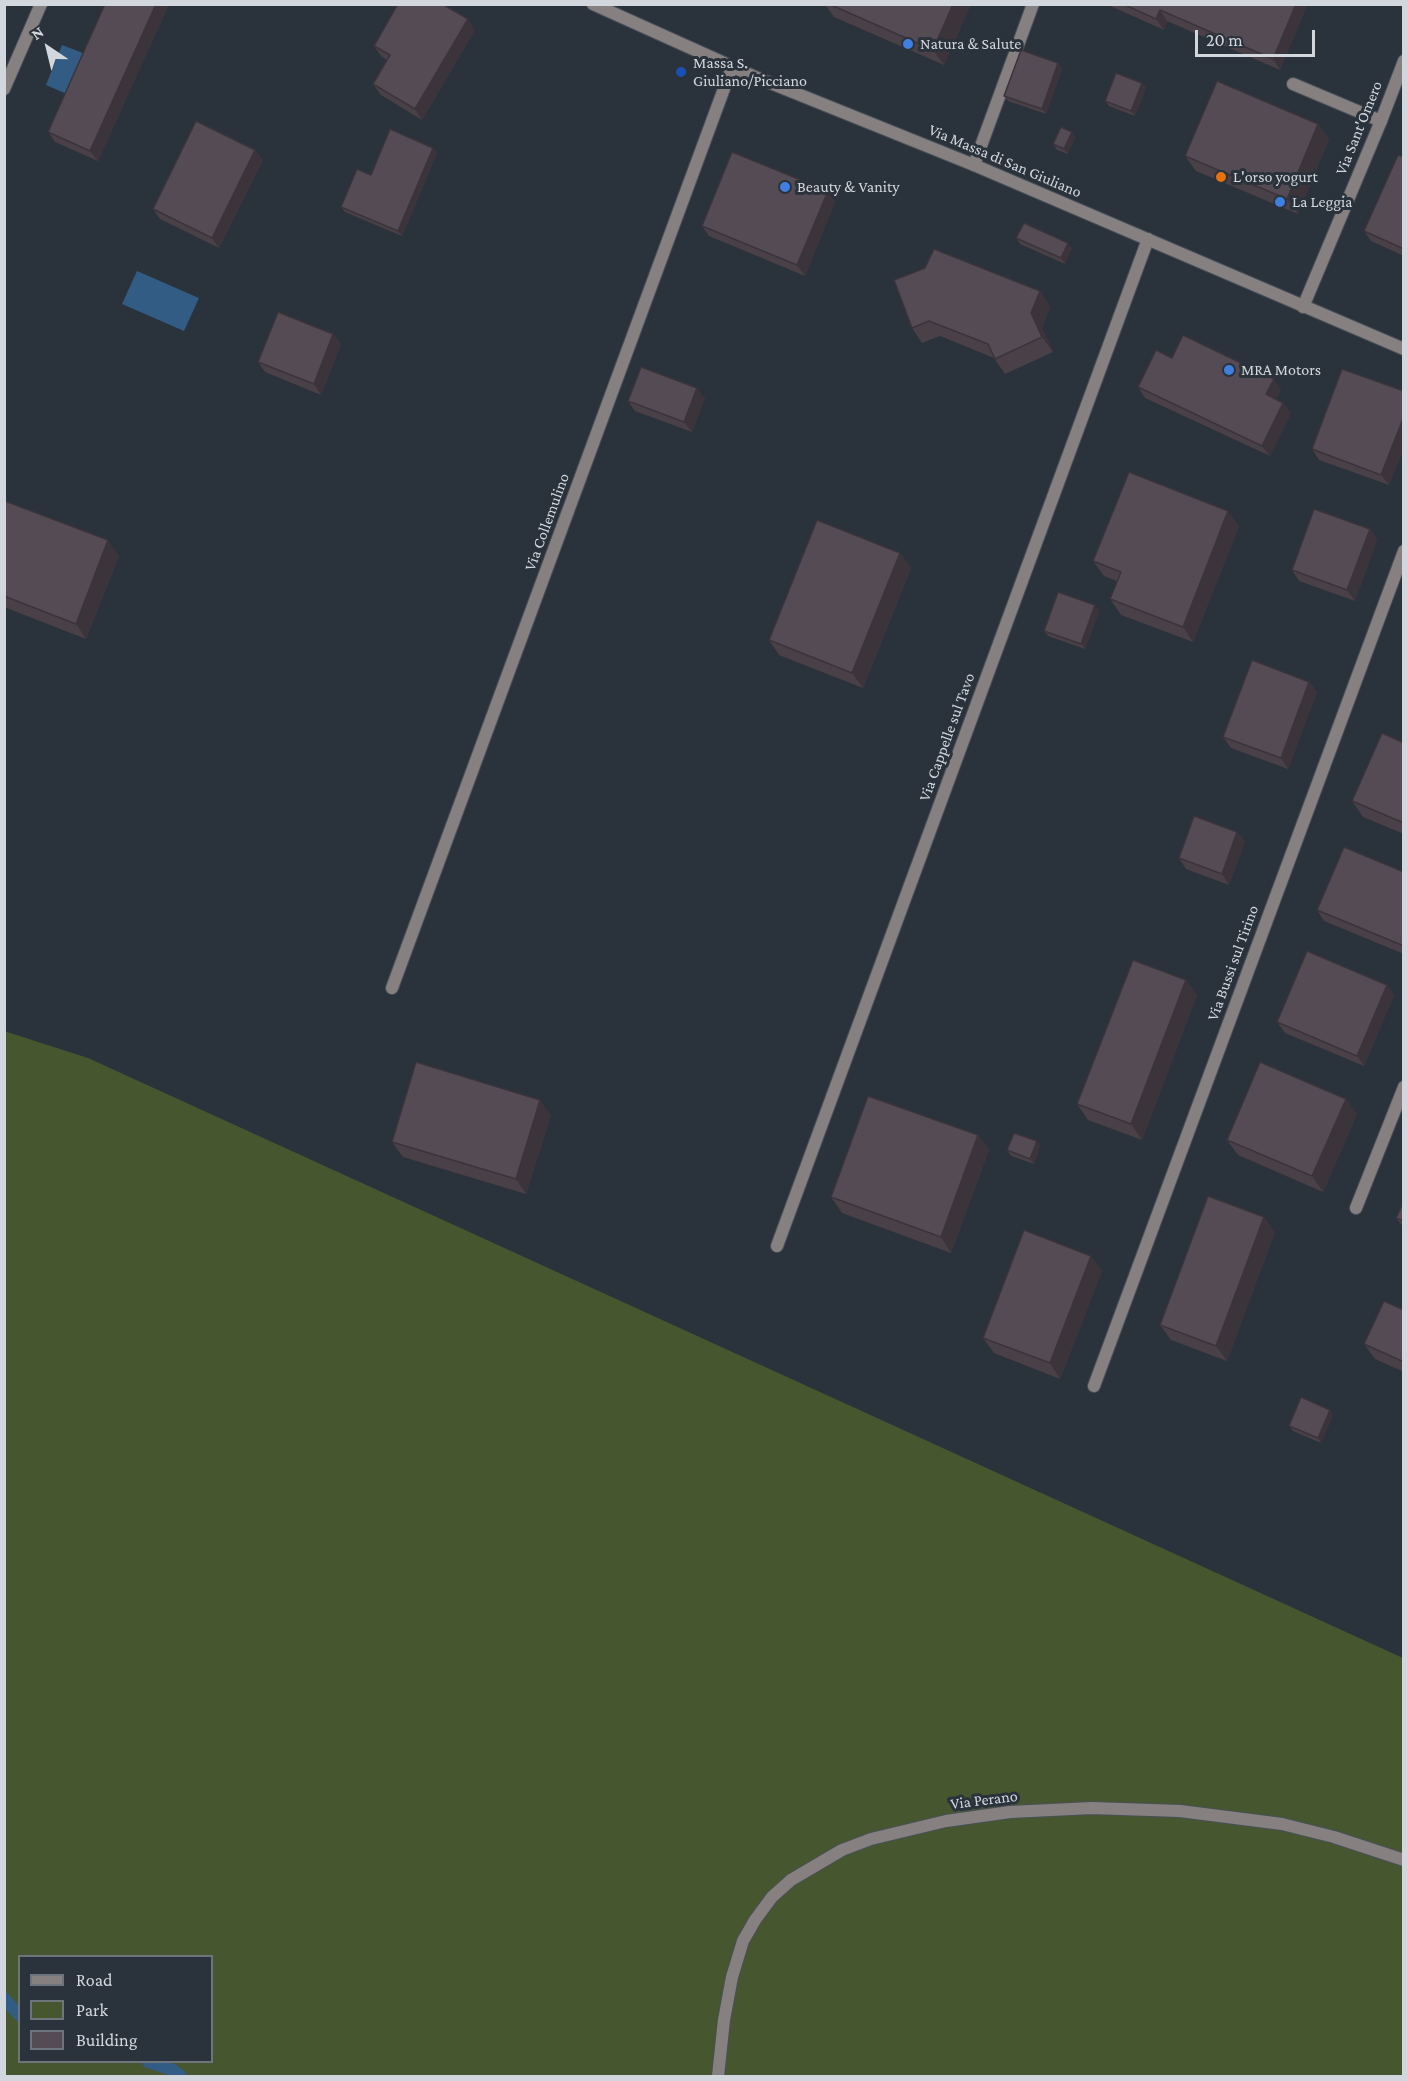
<!DOCTYPE html>
<html>
<head>
<meta charset="utf-8">
<style>
	body { margin:0 }
	#map { position:relative; width:1408px; height:2081px; overflow:hidden; background:#2a323b; font-family:"Crimson Pro",serif }
	canvas { display:block }
	.frame { position:absolute; inset:0; border:6px solid #d2d7dd; pointer-events:none }
	.legend { position:absolute; left:18px; top:1955px; width:195px; height:108px; box-sizing:border-box; background:#2a323b; border:2px solid #6d747c; margin:0; padding:8px 10px; list-style:none; font-size:18px; color:#d2d7dd }
	.legend li { display:flex; align-items:center; gap:12px; height:30px }
	.legend b { width:30px; border:2px solid #6d747c }
	.north { position:absolute; left:18px; top:18px; width:60px; height:60px; -webkit-text-stroke:4px #2a323b; paint-order:stroke; rotate:325deg; font-size:16px; font-weight:700; line-height:24px; text-align:center; color:#d2d7dd }
	.north::after { content:''; display:block; margin:auto; width:21px; height:27px; background:#d2d7dd; clip-path:polygon(50% 0,100% 100%,50% 72%,0 100%) }
	.scale { position:absolute; left:1195px; top:30px; width:120px; height:27px; box-sizing:border-box; border:3px solid #d2d7dd; border-top:0; padding-left:8px; font-size:18px; line-height:21px; white-space:nowrap; color:#d2d7dd; -webkit-text-stroke:4px #2a323b; paint-order:stroke }
</style>
</head>
<body>
<div id="map">
<canvas width="1408" height="2081"></canvas>
<div class="frame"></div>
<ul class="legend">
<li><b style="height:8px;background:#878081"></b>Road</li>
<li><b style="height:16px;background:#46562f"></b>Park</li>
<li><b style="height:16px;background:#554b54"></b>Building</li>
</ul>
<div class="north">N</div>
<div class="scale">20 m</div>
</div>
<script>
const g = document.querySelector('canvas').getContext('2d');
g.lineJoin = 'round';
function paint(path, color) {
  g.fillStyle = color;
  g.fill(path, 'evenodd');
}
function shape(rows) {
  const path = new Path2D();
  for (const r of rows) {
    path.moveTo(r[0], r[1]);
    for (let i = 2; i < r.length; i += 2) path.lineTo(r[i], r[i + 1]);
  }
  return path;
}
function trace(path, color, width, dash) {
  g.strokeStyle = color;
  g.lineWidth = width;
  g.lineCap = dash ? 'butt' : 'round';
  g.setLineDash(dash || []);
  g.stroke(path);
}
function drawText(font, color, halo, rows, align = 'center') {
  g.font = font + ' "Crimson Pro",serif';
  g.lineWidth = 6;
  g.setLineDash([]);
  g.textBaseline = 'middle';
  g.strokeStyle = halo;
  g.fillStyle = color;
  for (const [text, x, y, turn = 0] of rows) {
    g.save();
    g.translate(x, y);
    g.rotate((+turn || 0) * Math.PI / 180);
    g.textAlign = isNaN(turn) ? turn : align;
    if (halo) g.strokeText(text, 0, 0);
    g.fillText(text, 0, 0);
    g.restore();
  }
}
const green = shape([
	[4,1031,88,1058,1403,1658,1403,2076,5,2076],
	[20,1956,212,1956,212,2062,20,2062]
]);
const water = shape([
	[62,45,83,53,67,94,46,85],
	[137,271,199,298,184,331,122,304]
]);
const stream = shape([
	[4,1998,20,2016],
	[148,2062,173,2070,181,2076]
]);
const service = shape([
	[1293,84,1381,121]
]);
const minor = shape([
	[4,89,41,4],
	[974,165,1033,4],
	[1303,307,1381,121,1404,61],
	[392,988,732,67],
	[1356,1208,1404,1087],
	[777,1246,1148,239],
	[1094,1386,1404,551],
	[718,2076,724,2020,732,1977,743,1941,755,1920,772,1897,791,1880,842,1850,871,1839,946,1821,1010,1812,1092,1808,1180,1811,1282,1824,1334,1837,1404,1860]
]);
const tertiary = shape([
	[593,4,753,76,974,165,1404,349]
]);
const wall = shape([
	[105,4,169,4,98,161,55,142,48,132],
	[825,4,971,4,944,65,834,17],
	[1106,4,1307,4,1307,5,1280,70,1167,21,1164,30],
	[475,30,422,120,381,95,373,84,387,60,381,56,374,46],
	[1058,63,1062,69,1046,114,1008,101,1004,96],
	[1142,83,1146,88,1135,116,1109,106,1105,101],
	[1318,124,1329,139,1298,214,1196,171,1185,156],
	[1072,132,1075,137,1068,154,1057,150,1053,144],
	[433,148,437,153,402,236,345,212,341,207,371,175],
	[255,150,263,160,219,248,160,219,153,209],
	[1404,157,1404,256,1371,241,1364,231],
	[835,202,805,276,709,236,702,226],
	[1016,238,1072,248,1065,264,1020,244],
	[894,280,1040,291,1050,307,1042,328,1053,352,1005,374,994,358,940,336,922,343,912,328],
	[333,334,341,344,321,395,265,372,258,362],
	[1172,358,1281,389,1276,399,1291,413,1270,456,1145,398,1138,387],
	[1404,391,1404,447,1389,485,1319,460,1312,449],
	[705,398,692,432,635,411,628,401],
	[4,502,119,556,86,639,4,607],
	[1239,526,1193,642,1121,615,1110,599,1117,581,1104,576,1093,561],
	[1370,529,1377,540,1355,601,1299,581,1292,570],
	[900,553,911,568,863,688,779,655,769,640],
	[1095,605,1099,611,1085,649,1048,636,1044,631],
	[1309,682,1317,692,1288,769,1231,748,1223,737],
	[1404,743,1404,834,1363,817,1352,801],
	[1237,832,1245,842,1229,885,1186,869,1179,858],
	[1404,872,1404,954,1324,921,1317,910],
	[1186,980,1197,995,1142,1140,1088,1120,1077,1104],
	[1387,985,1394,995,1364,1066,1285,1033,1277,1022],
	[1357,1114,1323,1192,1238,1155,1227,1140],
	[551,1115,526,1194,403,1157,392,1142],
	[978,1135,989,1150,951,1253,842,1213,831,1197],
	[1037,1141,1040,1146,1034,1164,1011,1156,1007,1150],
	[1404,1202,1404,1228,1396,1218],
	[1275,1232,1227,1361,1171,1340,1160,1325],
	[1102,1271,1060,1379,994,1353,983,1338],
	[1404,1310,1404,1372,1375,1359,1364,1344],
	[1333,1415,1321,1443,1293,1431,1289,1426]
]);
const shadedWall = shape([
	[156,4,169,4,98,161,90,151],
	[953,4,971,4,944,65,933,50],
	[1296,4,1307,4,1307,5,1280,70,1273,59],
	[1160,10,1167,21,1164,30,1156,19],
	[468,19,475,30,422,120,415,109],
	[1058,63,1062,69,1046,114,1042,109],
	[1142,83,1146,88,1135,116,1131,111],
	[1318,124,1329,139,1298,214,1287,199],
	[1072,132,1075,137,1068,154,1064,149],
	[433,148,437,153,402,236,398,231],
	[255,150,263,160,219,248,212,238],
	[828,191,835,202,805,276,797,265],
	[1068,243,1072,248,1065,264,1061,258],
	[1040,291,1050,307,1042,328,1053,352,1042,337,1031,313],
	[333,334,341,344,321,395,314,384],
	[1274,379,1281,389,1273,405,1266,394],
	[697,388,705,398,692,432,684,422],
	[1283,403,1291,413,1270,456,1262,446],
	[1404,416,1404,447,1389,485,1381,475],
	[1228,511,1239,526,1193,642,1183,627],
	[1370,529,1377,540,1355,601,1347,590],
	[108,540,119,556,86,639,76,624],
	[900,553,911,568,863,688,852,673],
	[1095,605,1099,611,1085,649,1081,644],
	[1309,682,1317,692,1288,769,1281,758],
	[1237,832,1245,842,1229,885,1222,874],
	[1186,980,1197,995,1142,1140,1131,1124],
	[1387,985,1394,995,1364,1066,1357,1056],
	[1346,1099,1357,1114,1323,1192,1312,1176],
	[540,1100,551,1115,526,1194,516,1179],
	[978,1135,989,1150,951,1253,941,1237],
	[1037,1141,1040,1146,1034,1164,1030,1159],
	[1264,1217,1275,1232,1227,1361,1216,1346],
	[1091,1256,1102,1271,1060,1379,1050,1363],
	[1330,1410,1333,1415,1321,1443,1318,1438]
]);
const building = shape([
	[105,4,156,4,90,151,48,132,105,4],
	[398,4,442,4,468,19,415,109,373,84,390,55,374,46,398,4],
	[829,4,953,4,933,50,829,4],
	[1123,4,1296,4,1273,59,1160,10,1156,19,1123,4],
	[1021,50,1058,63,1042,109,1004,96,1021,50],
	[1116,73,1142,83,1131,111,1105,101,1116,73],
	[1217,81,1318,124,1287,199,1185,156,1217,81],
	[196,121,255,150,212,238,153,209,196,121],
	[1061,127,1072,132,1064,149,1053,144,1061,127],
	[390,129,433,148,398,231,341,207,357,169,371,175,390,129],
	[732,152,828,191,797,265,702,226,732,152],
	[1398,155,1404,157,1404,249,1364,231,1398,155],
	[1024,223,1068,243,1061,258,1016,238,1024,223],
	[934,249,1040,291,1031,313,1042,337,995,359,988,344,929,321,912,328,894,280,925,268,934,249],
	[278,312,333,334,314,384,258,362,278,312],
	[1183,335,1274,379,1266,394,1283,403,1262,446,1138,387,1156,350,1172,358,1183,335],
	[641,367,697,388,684,422,628,401,641,367],
	[1342,369,1404,391,1404,416,1381,475,1312,449,1342,369],
	[1129,472,1228,511,1183,627,1110,599,1121,572,1093,561,1129,472],
	[5,501,108,540,76,624,4,596,5,501],
	[1314,509,1370,529,1347,590,1292,570,1314,509],
	[817,520,900,553,852,673,769,640,817,520],
	[1058,592,1095,605,1081,644,1044,631,1058,592],
	[1252,660,1309,682,1281,758,1223,737,1252,660],
	[1382,733,1404,743,1404,823,1352,801,1382,733],
	[1194,816,1237,832,1222,874,1179,858,1194,816],
	[1344,847,1404,872,1404,946,1317,910,1344,847],
	[1307,951,1387,985,1357,1056,1277,1022,1307,951],
	[1133,960,1186,980,1131,1124,1077,1104,1133,960],
	[416,1062,540,1100,516,1179,392,1142,416,1062],
	[1260,1062,1346,1099,1312,1176,1227,1140,1260,1062],
	[868,1096,978,1135,941,1237,831,1197,868,1096],
	[1014,1133,1037,1141,1030,1159,1007,1150,1014,1133],
	[1208,1196,1264,1217,1216,1346,1160,1325,1208,1196],
	[1404,1202,1404,1221,1396,1218,1404,1202],
	[1024,1230,1091,1256,1050,1363,983,1338,1024,1230],
	[1384,1301,1404,1310,1404,1362,1364,1344,1384,1301],
	[1301,1397,1330,1410,1318,1438,1289,1426,1301,1397]
]);
const markers = [
	[908,44,6,"#3f7fe0"],
	[681,72,6,"#1a4fb4"],
	[1221,177,6,"#e8710a"],
	[785,187,6,"#3f7fe0"],
	[1280,202,6,"#3f7fe0"],
	[1229,370,6,"#3f7fe0"]
];
const poiNames = [
	["Natura & Salute",920,44],
	["Massa S.",693,63],
	["Giuliano/Picciano",693,81],
	["L'orso yogurt",1233,177],
	["Beauty & Vanity",797,187],
	["La Leggia",1292,202],
	["MRA Motors",1241,370]
];
const streetNames = [
	["Via Sant'Omero",1359,128,-68],
	["Via Massa di San Giuliano",1005,161,23],
	["Via Collemulino",547,522,-70],
	["Via Cappelle sul Tavo",947,737,-70],
	["Via Bussi sul Tirino",1233,963,-70],
	["Via Perano",984,1800,-7]
];
paint(green, '#46562f');
paint(water, '#325c84');
trace(stream, '#325c84', 12);
trace(service, '#485058', 14);
trace(minor, '#485058', 14);
trace(tertiary, '#485058', 14);
trace(service, '#878081', 12);
trace(minor, '#878081', 12);
trace(tertiary, '#878081', 12);
paint(wall, '#494048');
paint(shadedWall, '#3c343b');
paint(building, '#554b54');
trace(building, '#3c343b', 1.5);
for (const [x, y, r, color] of markers) {
  const dot = new Path2D();
  dot.arc(x, y, r, 0, 2 * Math.PI);
  g.fillStyle = color;
  g.fill(dot);
  trace(dot, '#2a323b', 2);
}
drawText('16px', '#d2d7dd', '#2a323b', poiNames, 'left');
drawText('16px', '#d2d7dd', '#2a323b', streetNames);
</script>
</body>
</html>
